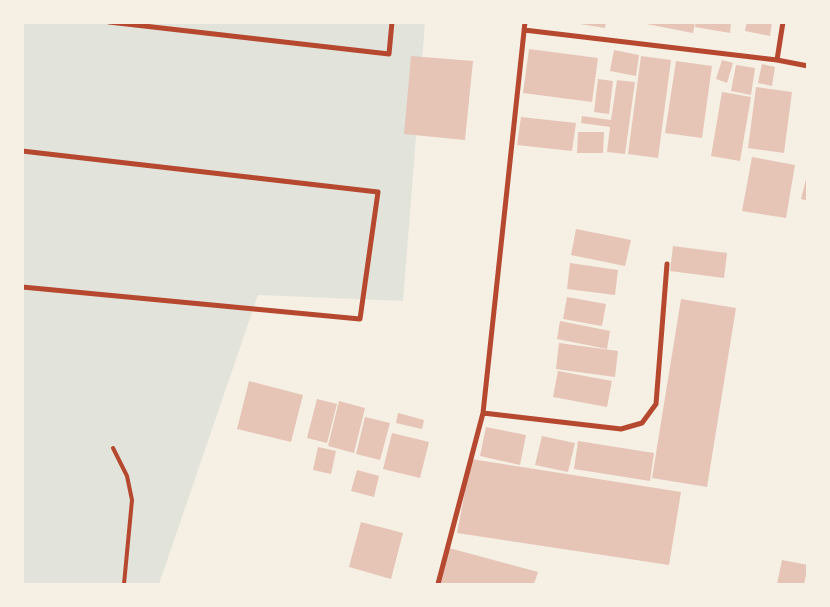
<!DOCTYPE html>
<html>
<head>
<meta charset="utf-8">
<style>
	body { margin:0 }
	#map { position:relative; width:830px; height:607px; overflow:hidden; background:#f6efe4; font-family:Signika,sans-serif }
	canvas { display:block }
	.frame { position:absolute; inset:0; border:24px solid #f6efe4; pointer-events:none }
</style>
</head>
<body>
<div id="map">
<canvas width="830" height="607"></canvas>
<div class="frame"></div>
</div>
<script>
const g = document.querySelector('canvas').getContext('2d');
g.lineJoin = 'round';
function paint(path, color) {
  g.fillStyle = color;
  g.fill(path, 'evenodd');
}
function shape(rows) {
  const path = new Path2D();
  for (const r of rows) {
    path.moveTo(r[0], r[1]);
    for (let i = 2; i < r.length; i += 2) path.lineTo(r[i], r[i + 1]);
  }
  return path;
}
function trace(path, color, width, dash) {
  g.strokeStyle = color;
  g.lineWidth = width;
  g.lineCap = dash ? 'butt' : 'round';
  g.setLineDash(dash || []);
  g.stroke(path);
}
const green = shape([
	[22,23,425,23,403,301,258,295,159,584,23,584]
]);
const building = shape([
	[567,22,606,22,605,28],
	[636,22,695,22,693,33],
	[696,22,731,22,730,33,695,27],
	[747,22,772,22,770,36,745,31],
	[529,49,598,58,592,102,523,93],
	[614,50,639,55,636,76,610,71],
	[411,56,473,61,465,140,404,134],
	[641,56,671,60,658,158,628,154],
	[722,60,733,63,727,83,716,79],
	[676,61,712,66,702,138,665,133],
	[762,64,775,67,772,86,758,83],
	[736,65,755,68,751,95,731,91],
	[598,79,613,81,609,114,594,112],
	[617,80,635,82,625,154,607,152,610,127,581,123,582,116,611,120],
	[756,87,792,92,784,153,748,148],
	[722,92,751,97,740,161,711,156],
	[521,117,576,123,572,151,517,145],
	[578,132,604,132,603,153,577,153],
	[752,157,795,165,786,218,742,211],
	[807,175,808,175,808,201,801,199],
	[576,229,631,240,625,266,571,255],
	[673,246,727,253,724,278,670,271],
	[570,263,618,270,615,295,567,289],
	[567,297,606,304,602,326,563,319],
	[681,299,736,308,707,487,652,478],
	[560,321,610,331,607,349,557,339],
	[559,343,618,351,615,377,556,369],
	[558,371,612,381,607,407,553,397],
	[249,381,303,395,291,442,237,429],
	[317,399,337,404,327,443,307,438],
	[339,401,365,408,354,453,328,446],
	[398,413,424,420,422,429,396,423],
	[365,417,390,423,380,460,356,454],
	[486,427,526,435,520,465,480,456],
	[392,433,429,442,420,478,383,469],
	[542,436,575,443,568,472,535,465],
	[578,441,654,453,650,481,574,469],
	[318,447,336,451,331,474,313,470],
	[471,459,681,492,669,565,457,533],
	[357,470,379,476,374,497,351,491],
	[361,522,403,533,391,579,349,567],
	[449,548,538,572,534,584,439,584],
	[782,560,808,565,804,584,777,584]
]);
const service = shape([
	[113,448,127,476,132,500,124,584]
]);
const minor = shape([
	[109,22,389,54,392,22],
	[524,30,777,60,808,66],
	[777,60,783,22],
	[22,151,378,192,360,319,22,287],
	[483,413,621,429,642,423,656,404,667,264],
	[438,584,483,413,525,22]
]);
paint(green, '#e2e4dc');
paint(building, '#e6c5b7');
trace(service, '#b5482f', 4);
trace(minor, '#b5482f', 5);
</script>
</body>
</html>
